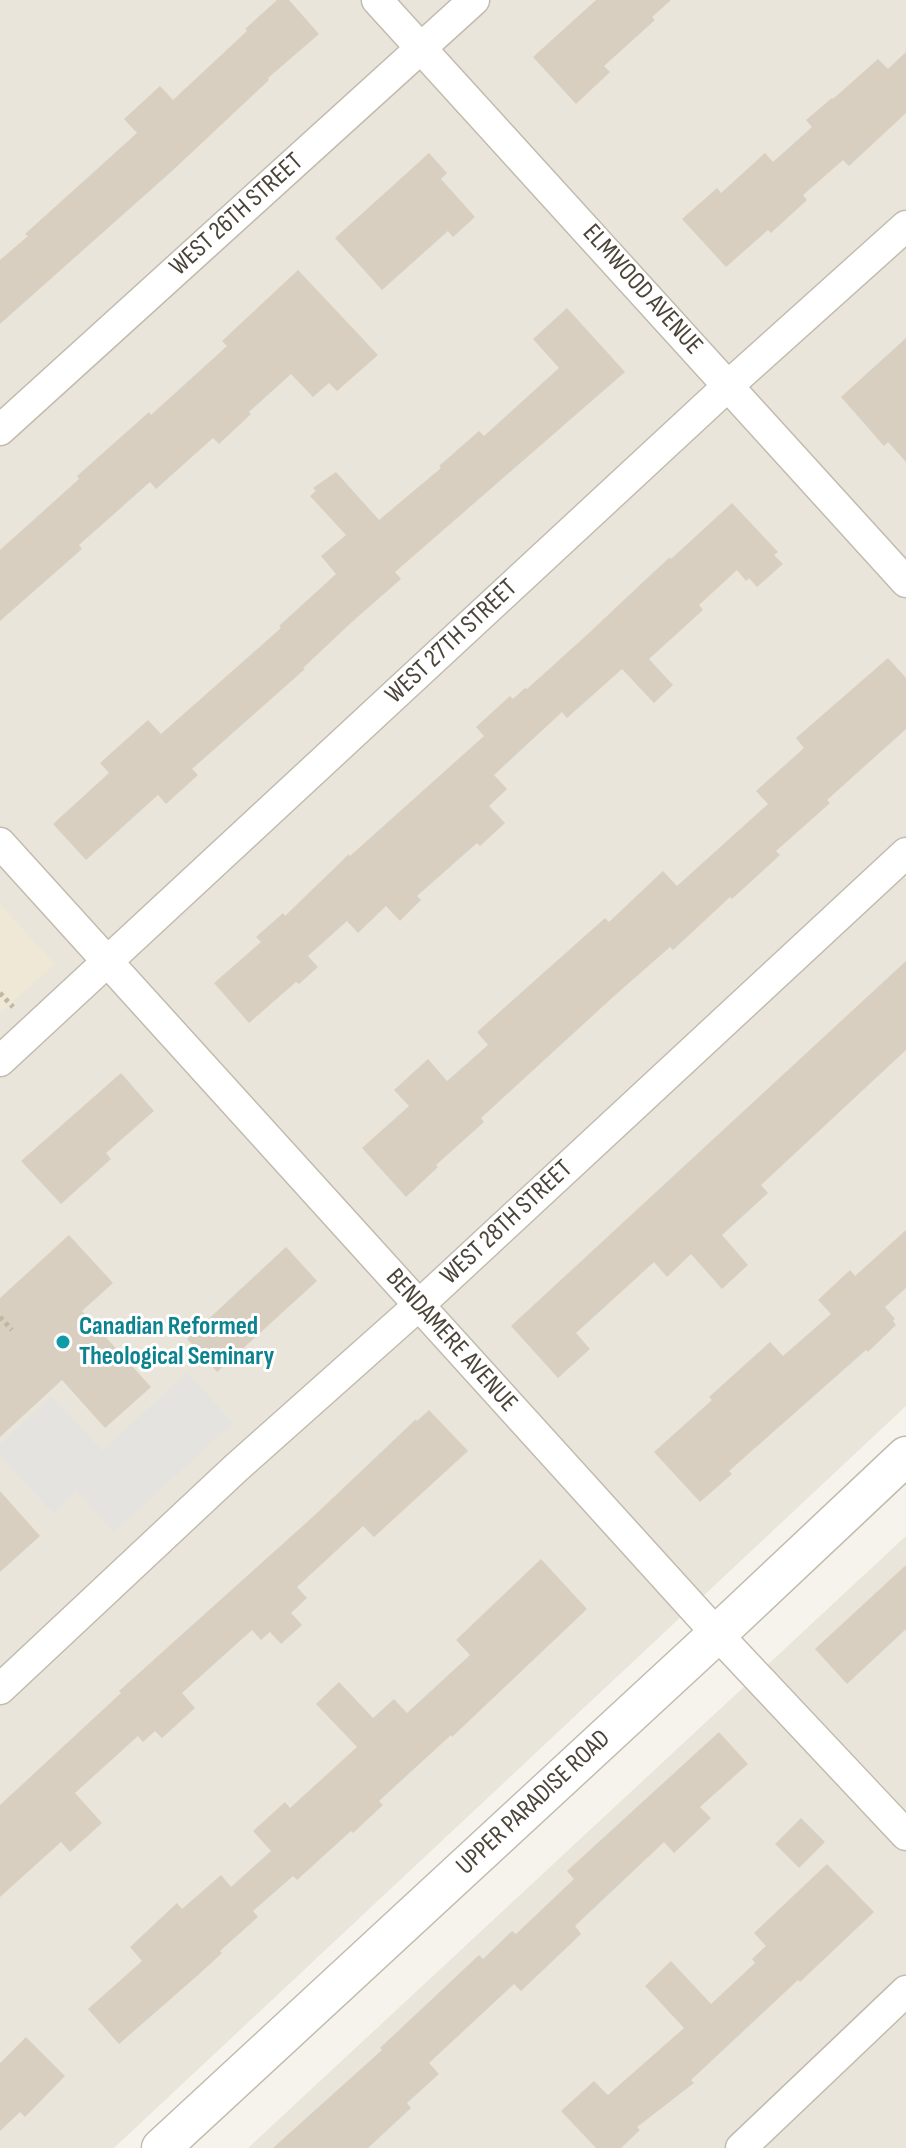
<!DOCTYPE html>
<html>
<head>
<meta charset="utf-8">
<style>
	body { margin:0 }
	canvas { display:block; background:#f6f3ec }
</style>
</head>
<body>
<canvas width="906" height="2148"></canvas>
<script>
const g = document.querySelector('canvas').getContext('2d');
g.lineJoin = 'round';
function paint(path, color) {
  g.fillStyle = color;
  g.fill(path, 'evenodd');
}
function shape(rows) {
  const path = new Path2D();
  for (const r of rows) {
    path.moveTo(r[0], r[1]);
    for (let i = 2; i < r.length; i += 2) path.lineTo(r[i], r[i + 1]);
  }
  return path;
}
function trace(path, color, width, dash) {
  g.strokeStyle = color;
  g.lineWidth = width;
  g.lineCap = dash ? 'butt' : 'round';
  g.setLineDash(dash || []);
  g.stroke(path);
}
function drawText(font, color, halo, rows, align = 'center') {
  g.font = font + ' "Sofia Sans Condensed",sans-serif';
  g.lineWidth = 6;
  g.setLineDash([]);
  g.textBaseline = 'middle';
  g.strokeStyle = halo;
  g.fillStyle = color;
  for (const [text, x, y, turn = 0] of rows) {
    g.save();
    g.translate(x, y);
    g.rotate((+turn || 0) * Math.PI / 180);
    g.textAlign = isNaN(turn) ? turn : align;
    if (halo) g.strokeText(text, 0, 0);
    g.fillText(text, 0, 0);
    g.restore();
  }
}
const residential = shape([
	[0,0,906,0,906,1406,114,2148,0,2148],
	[906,1536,906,2148,248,2148]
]);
const education = shape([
	[0,904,55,964,0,1013]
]);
const parking = shape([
	[187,1373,233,1423,114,1532,77,1491,53,1513,0,1456,0,1444,52,1396,102,1451]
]);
const building = shape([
	[277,0,289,0,319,34,268,78,269,80,172,171,0,324,0,260,28,236,25,234,137,133,124,119,160,86,173,100,247,31,245,29],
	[596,0,671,0,652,17,655,20,604,66,610,72,576,104,533,57],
	[906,52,906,113,849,166,843,160,803,195,807,200,771,233,768,230,726,267,682,219,717,188,721,193,765,153,773,162,812,127,806,120,832,98,833,99,878,59,888,69],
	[429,153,447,173,441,179,475,217,453,237,448,231,382,290,335,238],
	[298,270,378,355,337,391,329,383,313,397,291,374,249,412,251,414,219,444,213,438,156,489,150,482,79,545,82,549,0,621,0,550,79,479,77,476,149,412,151,415,227,346,222,341],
	[567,308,625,372,395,572,401,579,353,621,303,668,305,669,192,769,198,775,166,804,158,795,86,860,53,824,109,773,100,763,148,720,161,734,281,628,279,626,336,574,321,556,346,535,310,496,316,491,313,488,336,472,379,520,441,468,439,466,479,431,484,436,559,368,533,339],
	[906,338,906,462,888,442,884,446,841,397],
	[732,503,778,552,774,555,783,564,757,587,749,578,746,581,737,570,699,605,703,610,649,659,673,685,654,703,622,669,567,718,562,712,494,775,507,789,489,806,505,823,480,846,477,843,417,896,421,900,400,921,386,906,358,933,347,921,308,956,318,967,299,984,296,982,249,1023,214,983,261,942,256,937,283,913,285,916,349,854,350,856,484,736,476,727,510,696,513,699,525,688,527,689,589,633,644,581,670,557,671,559],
	[888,658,906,678,906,729,827,800,830,803,776,851,780,855,732,899,730,897,673,950,670,947,613,997,481,1118,484,1122,436,1165,438,1167,406,1197,362,1148,409,1106,394,1090,428,1059,447,1081,488,1045,477,1032,605,918,609,922,663,871,677,886,768,804,756,791,804,748,796,738],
	[906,961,906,1050,761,1185,768,1193,722,1235,748,1265,722,1289,691,1254,667,1277,654,1262,576,1333,590,1349,558,1378,511,1326],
	[121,1073,154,1111,106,1153,111,1159,61,1204,21,1161],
	[906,1230,906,1288,885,1307,895,1319,893,1321,896,1325,868,1352,866,1350,729,1471,732,1474,700,1502,654,1452,712,1400,709,1397,770,1342,783,1356,831,1314,818,1300,850,1270,855,1276],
	[69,1235,113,1283,82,1311,151,1387,105,1428,62,1380,0,1437,0,1298],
	[286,1247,317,1281,217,1372,187,1339],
	[429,1410,468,1451,374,1537,363,1526,297,1587,307,1598,291,1613,302,1625,281,1644,270,1632,261,1640,252,1630,182,1693,195,1708,162,1738,155,1731,143,1742,138,1736,75,1793,102,1823,70,1852,61,1842,0,1897,0,1805,121,1693,119,1691,316,1514,416,1419,417,1421],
	[0,1491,40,1536,0,1572],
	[541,1559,587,1609,452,1737,451,1735,379,1801,383,1805,353,1833,351,1831,297,1880,293,1876,253,1911,258,1917,220,1951,222,1953,197,1976,119,2044,88,2009,142,1961,130,1947,177,1903,182,1909,221,1875,231,1887,271,1851,253,1831,285,1802,290,1808,357,1747,316,1704,339,1682,373,1718,394,1699,407,1713,470,1655,456,1640],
	[906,1565,906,1629,847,1684,815,1649],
	[719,1732,748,1764,700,1807,711,1818,674,1853,664,1842,575,1926,581,1934,521,1991,514,1984,429,2063,439,2074,407,2103,411,2108,368,2148,273,2148,382,2050,380,2048,479,1955,483,1959,512,1931,516,1934,574,1879,567,1871],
	[801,1818,825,1842,799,1868,775,1844],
	[827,1864,874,1912,800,1982,798,1980,691,2080,694,2083,637,2127,640,2130,621,2148,596,2148,561,2111,594,2081,608,2095,684,2028,645,1986,671,1961,711,2004,755,1963,752,1959,766,1946,754,1933],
	[26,2037,65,2076,25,2117,20,2112,0,2131,0,2063]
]);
const path = shape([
	[0,993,13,1007],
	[0,1317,12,1330]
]);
const minor = shape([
	[377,0,906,582],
	[0,430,474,0],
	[0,843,717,1634,906,1835],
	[0,1061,729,385,906,226],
	[0,1689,236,1468,418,1306,906,853],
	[741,2148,906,1991]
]);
const tertiary = shape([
	[161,2148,717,1634,906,1456]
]);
const markers = [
	[63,1342,8,"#0f9aa8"]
];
const streetNames = [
	["WEST 26TH STREET",237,215,-42],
	["ELMWOOD AVENUE",642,290,48],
	["WEST 27TH STREET",452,642,-43],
	["WEST 28TH STREET",507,1223,-43],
	["BENDAMERE AVENUE",451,1341,48],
	["UPPER PARADISE ROAD",534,1803,-43]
];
const cultureNames = [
	["Canadian Reformed",79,1327],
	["Theological Seminary",79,1357]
];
paint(residential, '#eae5da');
paint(education, '#efe8d6');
paint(parking, '#e5e3e0');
paint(building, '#d8cfc1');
trace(minor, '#c2bbae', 33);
trace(tertiary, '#c2bbae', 41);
trace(path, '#c4b79f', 5, [4, 4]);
trace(minor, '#fff', 30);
trace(tertiary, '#fff', 38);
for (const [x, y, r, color] of markers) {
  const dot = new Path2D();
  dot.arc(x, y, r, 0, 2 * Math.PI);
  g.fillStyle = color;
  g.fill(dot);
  trace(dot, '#fff', 3);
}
drawText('26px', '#4b4439', '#fff', streetNames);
drawText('bold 26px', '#0d838f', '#fff', cultureNames, 'left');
</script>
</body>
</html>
